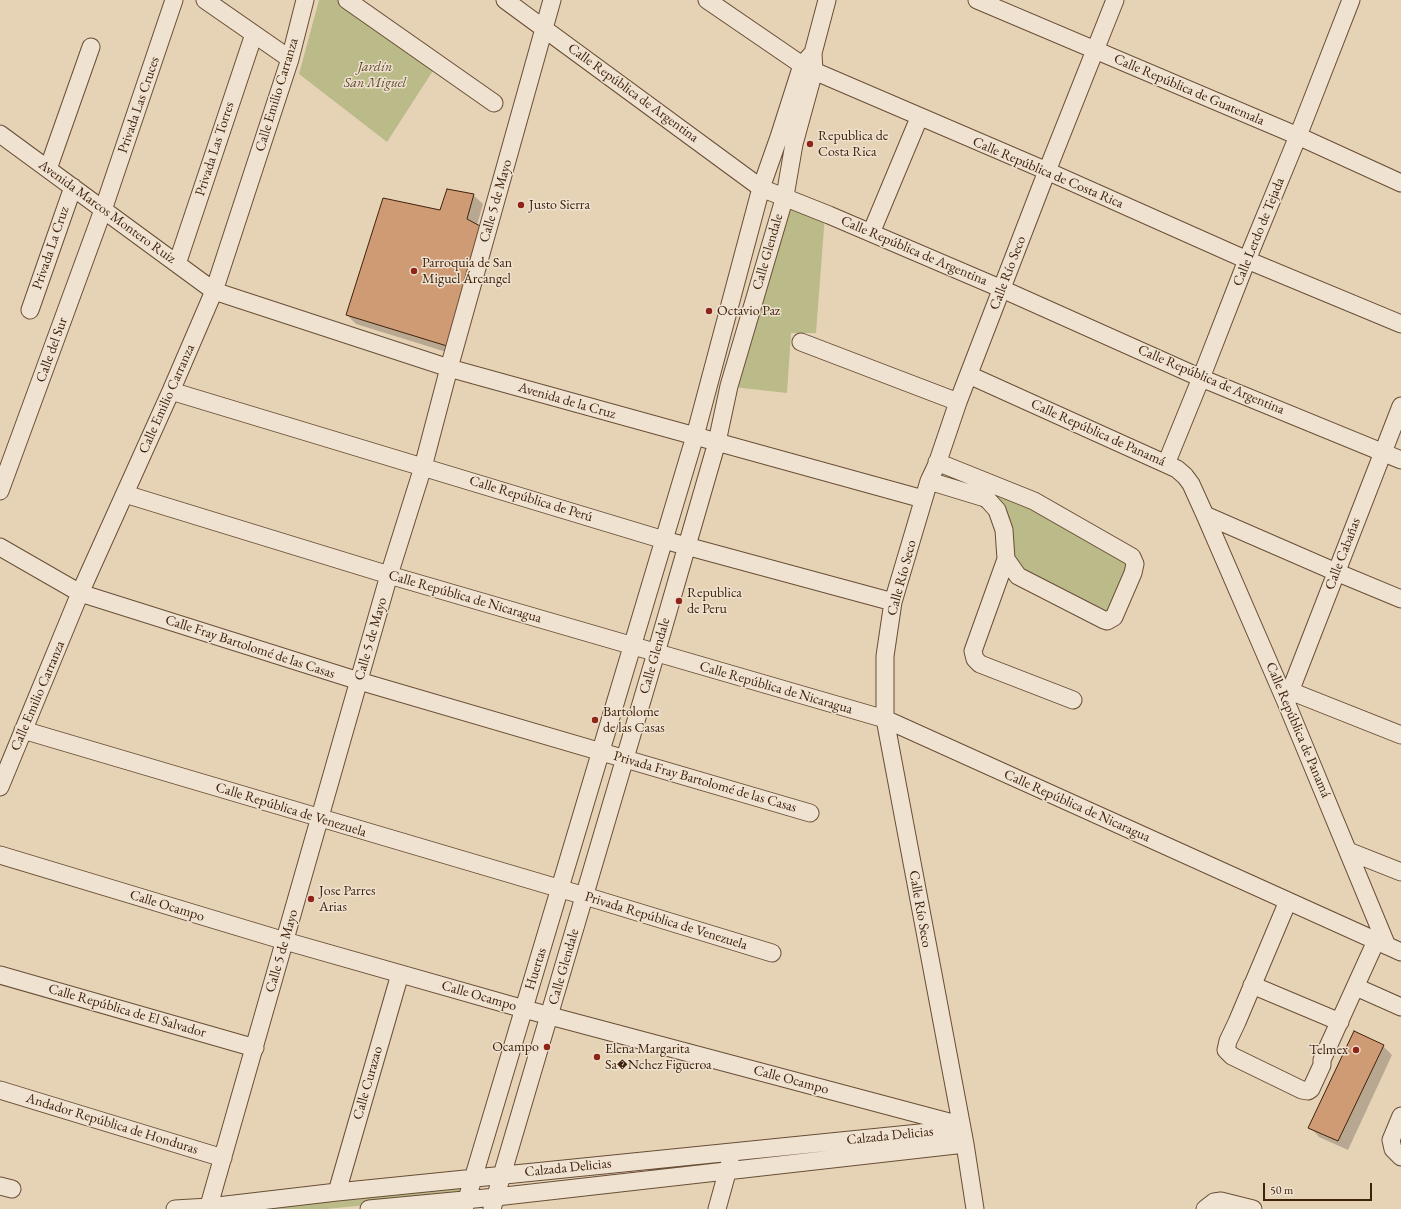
<!DOCTYPE html>
<html>
<head>
<meta charset="utf-8">
<style>
	body { margin:0 }
	#map { position:relative; width:1401px; height:1209px; overflow:hidden; background:#e6d3b6; font-family:"EB Garamond",serif }
	canvas { display:block }
	.scale { position:absolute; left:1263px; top:1183px; width:109px; height:18px; box-sizing:border-box; border:2px solid #3f220c; border-top:0; padding-left:5px; font-size:12px; line-height:14px; white-space:nowrap; color:#3f220c; -webkit-text-stroke:3px #efe2d0; paint-order:stroke }
</style>
</head>
<body>
<div id="map">
<canvas width="1401" height="1209"></canvas>
<div class="scale">50 m</div>
</div>
<script>
const g = document.querySelector('canvas').getContext('2d');
g.lineJoin = 'round';
function paint(path, color) {
  g.fillStyle = color;
  g.fill(path, 'evenodd');
}
function shape(rows) {
  const path = new Path2D();
  for (const r of rows) {
    path.moveTo(r[0], r[1]);
    for (let i = 2; i < r.length; i += 2) path.lineTo(r[i], r[i + 1]);
  }
  return path;
}
function trace(path, color, width, dash) {
  g.strokeStyle = color;
  g.lineWidth = width;
  g.lineCap = dash ? 'butt' : 'round';
  g.setLineDash(dash || []);
  g.stroke(path);
}
function drawText(font, color, halo, rows, align = 'center') {
  g.font = font + ' "EB Garamond",serif';
  g.lineWidth = 3;
  g.setLineDash([]);
  g.textBaseline = 'middle';
  g.strokeStyle = halo;
  g.fillStyle = color;
  for (const [text, x, y, turn = 0] of rows) {
    g.save();
    g.translate(x, y);
    g.rotate((+turn || 0) * Math.PI / 180);
    g.textAlign = isNaN(turn) ? turn : align;
    if (halo) g.strokeText(text, 0, 0);
    g.fillText(text, 0, 0);
    g.restore();
  }
}
const green = shape([
	[319,0,347,0,438,63,387,142,299,74],
	[787,199,825,215,816,333,791,333,787,393,733,387],
	[937,464,1132,557,1107,621,1018,576,997,510,931,476],
	[467,1179,461,1196,326,1209,227,1209]
]);
const shadow = shape([
	[473,195,483,204,477,225,456,355,356,324,347,315,440,211],
	[1383,1046,1392,1055,1348,1150,1319,1137,1310,1127]
]);
const building = shape([
	[447,189,474,194,467,219,480,226,447,346,346,315,383,198,440,210,447,189],
	[1354,1031,1384,1045,1338,1141,1308,1128,1354,1031]
]);
const minor = shape([
	[205,0,290,59],
	[347,0,494,103],
	[505,0,761,188,829,215,1002,289,1201,378,1401,460],
	[707,0,802,65,814,71,1047,171,1247,260,1401,324],
	[977,0,1298,136,1401,183],
	[0,134,214,291,449,368,923,499],
	[48,169,91,47],
	[871,233,919,118],
	[177,264,254,34],
	[30,310,73,187],
	[801,342,958,402],
	[969,375,1166,464,1177,469,1185,476,1191,484,1205,515,1286,702,1387,946],
	[171,391,664,540,893,602],
	[937,462,1034,501,1132,557,1135,564,1133,573,1114,617,1107,621,1104,620,1018,576,1006,559],
	[1166,464,1201,378,1247,260,1298,136,1351,0],
	[929,481,985,498,988,500,997,510,1004,530,1006,559,973,651,975,659,980,664,1073,700],
	[0,491,103,210,174,0],
	[125,494,389,575,885,719,1401,952],
	[1205,515,1336,572,1401,599],
	[0,547,80,593,359,681,810,813],
	[1280,687,1401,735],
	[1286,702,1401,406],
	[23,730,585,896,772,953],
	[0,787,80,593,171,391,214,291,290,59,305,0],
	[1348,851,1401,872],
	[0,855,285,941,524,1009,960,1125],
	[1288,901,1237,1022,1228,1041,1226,1050,1232,1056,1302,1090,1308,1091,1311,1089,1322,1065,1322,1060,1376,941],
	[0,975,255,1048],
	[1252,985,1340,1022],
	[1356,987,1401,1007],
	[0,1090,223,1158],
	[1401,1116,1391,1140,1393,1149,1401,1157],
	[0,1186,12,1189],
	[337,1192,400,974],
	[175,1209,209,1207,337,1192,959,1129],
	[208,1209,389,575,423,467,449,368,552,0],
	[369,1209,496,1197,965,1144],
	[464,1209,695,436,761,188,779,137,802,65,813,53],
	[492,1209,656,653,717,442,729,386,785,196,794,144,814,71,813,53,827,0],
	[717,1209,730,1162],
	[975,1209,965,1144,885,719,885,656,893,602,929,481,937,464,958,402,1047,171,1115,0],
	[1205,1209,1214,1202,1221,1201,1253,1209]
]);
const markers = [
	[810,144,4,"#8f2418"],
	[521,205,4,"#8f2418"],
	[414,271,4,"#8f2418"],
	[709,311,4,"#8f2418"],
	[679,601,4,"#8f2418"],
	[595,720,4,"#8f2418"],
	[311,899,4,"#8f2418"],
	[547,1047,4,"#8f2418"],
	[1356,1050,4,"#8f2418"],
	[597,1057,4,"#8f2418"]
];
const parkNames = [
	["Jardín",375,67],
	["San Miguel",375,83]
];
const streetNames = [
	["Calle República de Guatemala",1189,90,23],
	["Calle República de Argentina",633,93,36],
	["Calle Emilio Carranza",277,95,-73],
	["Privada Las Cruces",139,105,-71],
	["Privada Las Torres",215,149,-72],
	["Calle República de Costa Rica",1048,173,23],
	["Calle 5 de Mayo",496,201,-74],
	["Avenida Marcos Montero Ruiz",107,212,36],
	["Calle Lerdo de Tejada",1259,232,-68],
	["Privada La Cruz",51,248,-71],
	["Calle República de Argentina",914,251,23],
	["Calle Glendale",768,252,-74],
	["Calle Río Seco",1008,273,-69],
	["Calle del Sur",52,350,-70],
	["Calle República de Argentina",1211,380,23],
	["Calle Emilio Carranza",167,399,-66],
	["Avenida de la Cruz",567,401,16],
	["Calle República de Panamá",1098,433,24],
	["Calle República de Perú",531,499,17],
	["Calle Cabañas",1343,554,-69],
	["Calle Río Seco",902,578,-75],
	["Calle República de Nicaragua",465,597,16],
	["Calle 5 de Mayo",371,639,-74],
	["Calle Fray Bartolomé de las Casas",250,647,18],
	["Calle Glendale",655,656,-74],
	["Calle República de Nicaragua",776,688,16],
	["Calle Emilio Carranza",38,696,-67],
	["Calle República de Panamá",1298,730,67],
	["Privada Fray Bartolomé de las Casas",705,782,16],
	["Calle República de Nicaragua",1077,806,24],
	["Calle República de Venezuela",291,810,17],
	["Calle Ocampo",167,906,17],
	["Calle Río Seco",920,909,80],
	["Privada República de Venezuela",666,921,17],
	["Calle 5 de Mayo",282,951,-74],
	["Calle Glendale",564,967,-74],
	["Huertas",536,969,-73],
	["Calle Ocampo",479,996,16],
	["Calle República de El Salvador",127,1011,16],
	["Calle Ocampo",791,1080,15],
	["Calle Curazao",368,1083,-74],
	["Andador República de Honduras",112,1124,17],
	["Calzada Delicias",890,1136,-6],
	["Calzada Delicias",568,1168,-6]
];
const poiNames = [
	["Republica de",818,136],
	["Costa Rica",818,152],
	["Justo Sierra",529,205],
	["Parroquia de San",422,263],
	["Miguel Árcangel",422,279],
	["Octavio Paz",717,311],
	["Republica",687,593],
	["de Peru",687,609],
	["Bartolome",603,712],
	["de las Casas",603,728],
	["Jose Parres",319,891],
	["Arias",319,907],
	["Ocampo",539,1047,"right"],
	["Elena Margarita",605,1049],
	["Sa�Nchez Figueroa",605,1065],
	["Telmex",1348,1050,"right"]
];
paint(green, '#bbbb8a');
paint(shadow, '#0003');
paint(building, '#cf9b74');
trace(building, '#3f220c', 1);
trace(minor, '#694e36', 19);
trace(minor, '#efe2d0', 17);
for (const [x, y, r, color] of markers) {
  const dot = new Path2D();
  dot.arc(x, y, r, 0, 2 * Math.PI);
  g.fillStyle = color;
  g.fill(dot);
  trace(dot, '#efe2d0', 1.5);
}
drawText('italic 14px', '#5e482c', '#efe2d0', parkNames);
drawText('14px', '#3f220c', '#efe2d0', streetNames);
drawText('14px', '#3f220c', '#efe2d0', poiNames, 'left');
</script>
</body>
</html>
